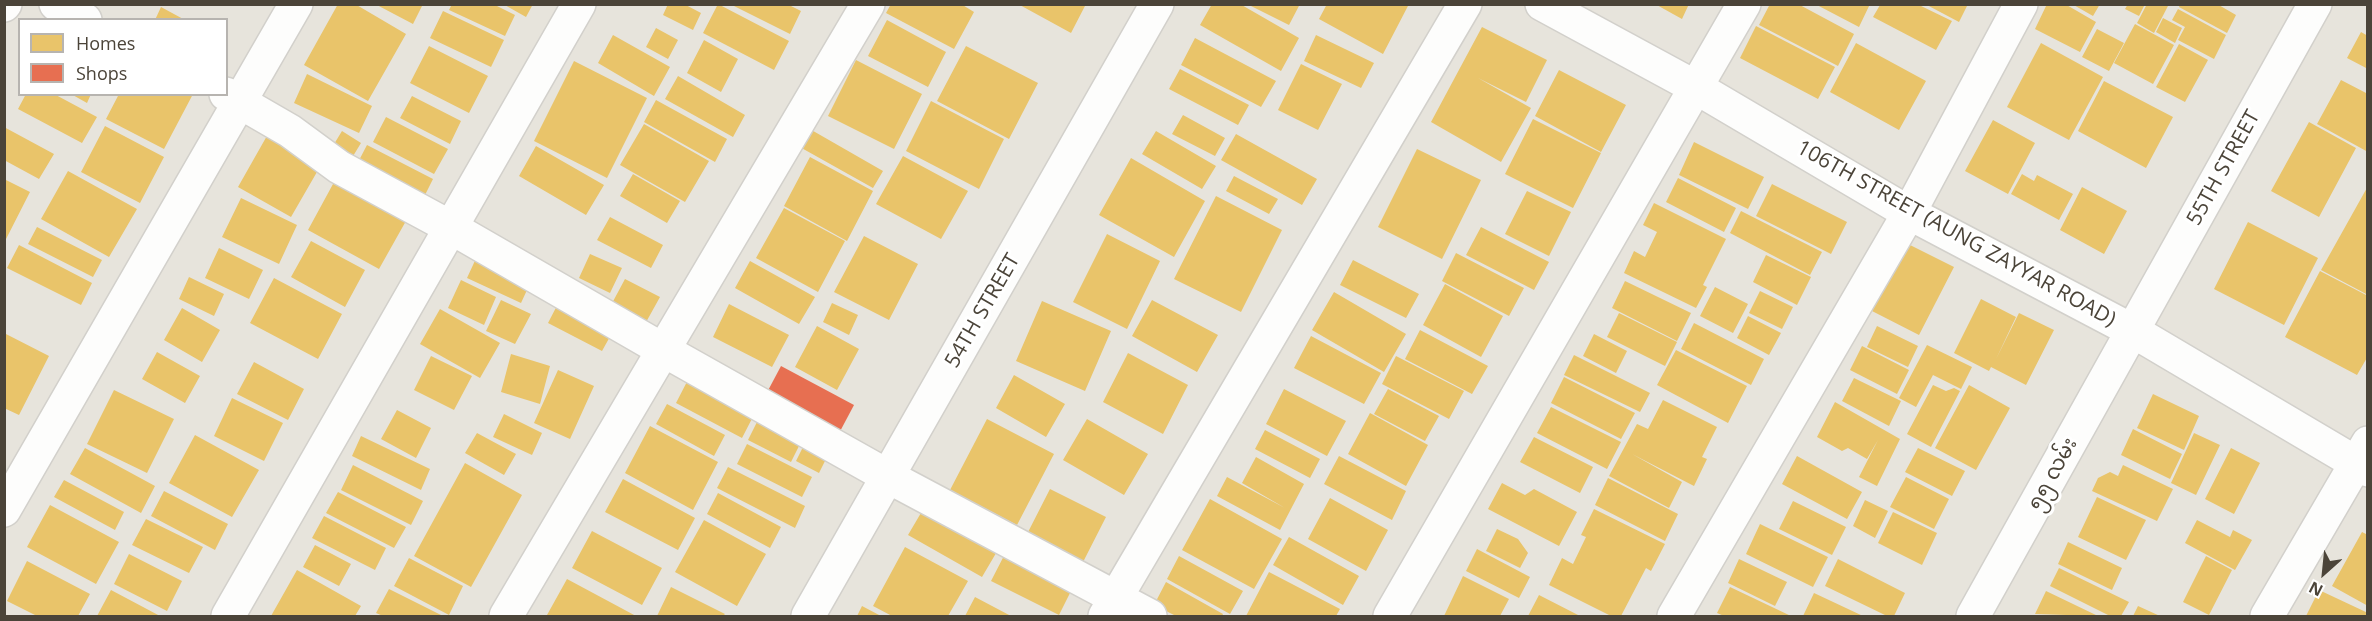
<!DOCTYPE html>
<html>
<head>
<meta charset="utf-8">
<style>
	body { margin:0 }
	#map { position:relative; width:2372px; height:621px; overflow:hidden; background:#f4f2ee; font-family:"Open Sans",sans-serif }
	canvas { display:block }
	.frame { position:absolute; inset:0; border:6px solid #4b4439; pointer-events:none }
	.legend { position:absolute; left:18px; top:18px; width:210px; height:78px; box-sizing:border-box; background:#fff; border:2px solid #b7b4b0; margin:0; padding:8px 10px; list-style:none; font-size:18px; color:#4b4439 }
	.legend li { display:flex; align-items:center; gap:12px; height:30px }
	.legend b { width:30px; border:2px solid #b7b4b0 }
	.north { position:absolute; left:2294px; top:543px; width:60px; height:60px; -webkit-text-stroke:4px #fff; paint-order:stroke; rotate:207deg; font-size:16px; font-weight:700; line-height:24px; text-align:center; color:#4b4439 }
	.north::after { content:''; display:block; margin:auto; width:21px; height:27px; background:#4b4439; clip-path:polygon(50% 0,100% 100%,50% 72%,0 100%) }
</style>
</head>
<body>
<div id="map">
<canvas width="2372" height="621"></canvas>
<div class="frame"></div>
<ul class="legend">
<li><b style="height:16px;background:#e9c46a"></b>Homes</li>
<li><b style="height:16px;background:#e76f51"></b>Shops</li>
</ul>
<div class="north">N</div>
</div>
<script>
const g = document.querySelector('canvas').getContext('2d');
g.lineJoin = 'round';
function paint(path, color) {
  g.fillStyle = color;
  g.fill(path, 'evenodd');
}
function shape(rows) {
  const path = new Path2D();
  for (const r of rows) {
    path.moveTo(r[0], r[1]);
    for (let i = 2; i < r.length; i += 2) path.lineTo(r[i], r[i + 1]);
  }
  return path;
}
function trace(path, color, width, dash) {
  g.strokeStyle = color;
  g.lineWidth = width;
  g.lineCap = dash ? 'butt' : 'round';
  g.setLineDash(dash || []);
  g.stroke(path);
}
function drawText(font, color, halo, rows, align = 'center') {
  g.font = font + ' "Open Sans","Noto Sans Myanmar",sans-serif';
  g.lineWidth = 6;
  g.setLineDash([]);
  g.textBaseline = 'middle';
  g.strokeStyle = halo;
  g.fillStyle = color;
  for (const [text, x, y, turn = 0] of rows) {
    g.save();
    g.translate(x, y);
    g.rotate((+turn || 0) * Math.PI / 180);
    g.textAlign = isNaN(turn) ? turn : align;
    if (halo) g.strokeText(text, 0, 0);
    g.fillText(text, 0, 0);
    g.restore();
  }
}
const residential = shape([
	[5,5,2367,5,2367,616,5,616],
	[20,20,226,20,226,94,20,94]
]);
const homes = shape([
	[338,4,355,4,406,34,368,101,304,65],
	[375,4,423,4,413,24],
	[452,4,493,4,515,15,505,36,449,10],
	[503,4,533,4,526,17],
	[668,4,684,4,701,13,693,30,663,15],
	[718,4,789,41,774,70,703,33],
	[730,4,787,4,801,11,790,34],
	[891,4,961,4,974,12,954,49,886,13],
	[1018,4,1086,4,1071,33],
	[1212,4,1240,4,1299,38,1281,71,1200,25],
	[1247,4,1300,4,1289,25],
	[1327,4,1409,4,1383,54,1319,19],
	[1655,4,1689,4,1682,19],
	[1770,4,1798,4,1854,34,1838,66,1759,25],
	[1815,4,1870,4,1859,27],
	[1925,4,1968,4,1959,22],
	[2047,4,2065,4,2096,22,2080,52,2035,29],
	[2072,4,2100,4,2093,16],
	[2128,4,2145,4,2139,16,2125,9],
	[2147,4,2169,4,2154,33,2137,23],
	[2180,4,2217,4,2236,15,2227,33,2179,7],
	[1880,5,1919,5,1952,21,1936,50,1873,17],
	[161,7,185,20,155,20],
	[2178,9,2226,35,2214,59,2178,40,2185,27,2172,20],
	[443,11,504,40,491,67,430,38],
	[2163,18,2182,28,2175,43,2156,32],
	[887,20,946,52,928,87,868,56],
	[2135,24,2174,45,2153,84,2114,63],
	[1756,26,1835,67,1818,99,1740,58],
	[1482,27,1547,60,1526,102,1478,78,1531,108,1501,162,1431,122],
	[656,28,678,40,668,59,646,47],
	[2097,29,2124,43,2109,71,2082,57],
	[2361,32,2368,36,2368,69,2347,58],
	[613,35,670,67,654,96,598,63],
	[1316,35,1374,63,1361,88,1304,61],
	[1195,38,1276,81,1261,107,1181,65],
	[704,40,738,59,721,92,687,73],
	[1856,43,1926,81,1899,130,1830,92],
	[2041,43,2103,77,2069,140,2007,107],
	[2179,44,2208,60,2185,102,2156,87],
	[429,46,488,76,469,113,410,83],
	[966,46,1038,83,1009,139,937,101],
	[856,60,922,94,894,149,828,116],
	[574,61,647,98,607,178,534,141],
	[1301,64,1342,84,1318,130,1278,110],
	[1180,69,1249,105,1238,125,1169,89],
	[1559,70,1626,105,1601,152,1535,116],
	[307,74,372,106,359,133,294,103],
	[678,76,745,115,733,137,665,99],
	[2341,80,2368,94,2368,152,2317,124],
	[2104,81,2173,117,2146,168,2078,131],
	[26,94,54,94,97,117,82,143,18,109],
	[71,94,91,94,87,103],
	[119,94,193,94,164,149,106,119],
	[412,96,461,121,450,144,400,118],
	[656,100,727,139,715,162,644,122],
	[931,101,1004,139,979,189,906,151],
	[1183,115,1225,138,1215,156,1172,134],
	[386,117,448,149,434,174,373,142],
	[1533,119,1601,153,1573,208,1505,174],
	[1993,120,2035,143,2008,194,1965,171],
	[2309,122,2356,148,2319,217,2271,191],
	[644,124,709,161,685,202,620,165],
	[105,126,164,157,140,203,81,172],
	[4,127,54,154,39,179,4,160],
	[808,128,883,171,873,188,798,146],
	[342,131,361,143,347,166,328,154],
	[1156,131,1216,166,1202,189,1142,154],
	[268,134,321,165,291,217,238,187],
	[1236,134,1317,179,1302,205,1221,160],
	[1694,142,1764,177,1748,209,1679,175],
	[367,145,433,179,421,203,355,168],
	[536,146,604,185,586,215,519,176],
	[1417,149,1481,180,1442,259,1378,227],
	[903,156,968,191,941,239,876,204],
	[810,157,873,191,847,241,784,206],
	[1131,158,1205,201,1174,257,1099,215],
	[68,171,137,209,109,257,41,219],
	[339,173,411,212,379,269,308,230],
	[633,174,680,201,667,223,620,196],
	[2022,174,2034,181,2037,175,2073,194,2059,220,2011,194],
	[1234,176,1278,199,1269,214,1226,191],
	[1678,178,1736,208,1724,232,1666,202],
	[4,179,30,192,4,243],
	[1772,184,1847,222,1831,254,1756,216],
	[2368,186,2368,295,2321,270],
	[2082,187,2127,211,2104,254,2060,230],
	[1527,191,1571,212,1549,256,1505,234],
	[1216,196,1282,230,1241,312,1174,279],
	[241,198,297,225,279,264,222,237],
	[1654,203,1726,239,1703,285,1707,287,1696,308,1624,273,1634,251,1645,257,1657,232,1643,225],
	[784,208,845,241,818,292,756,258],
	[1741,211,1822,252,1810,275,1730,233],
	[610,217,663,245,651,268,597,240],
	[2248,222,2318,258,2284,325,2214,289],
	[37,227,102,260,93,277,28,244],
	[1481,227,1549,262,1534,290,1466,255],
	[1107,234,1160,261,1127,329,1073,302],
	[864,236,918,264,889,320,834,292],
	[311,241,365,270,345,307,291,277],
	[1906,243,1954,267,1919,335,1872,311],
	[19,245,92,283,81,305,7,268],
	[219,248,263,270,249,299,205,278],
	[479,252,533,277,521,303,467,278],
	[1456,253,1524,288,1509,316,1442,281],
	[590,254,622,268,610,293,579,278],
	[1766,255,1811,277,1797,305,1753,282],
	[1353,260,1419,294,1406,318,1340,285],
	[750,261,815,297,799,324,735,288],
	[2320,271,2368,296,2368,356,2357,375,2285,337],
	[189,277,224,294,214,316,179,299],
	[274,278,342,314,318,359,250,323],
	[625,279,660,297,645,324,610,307],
	[461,280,496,297,484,325,448,308],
	[1625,281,1691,313,1677,341,1612,308],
	[1445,284,1503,316,1481,357,1423,325],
	[1715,287,1748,304,1733,333,1700,316],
	[1760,291,1793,307,1782,329,1749,313],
	[1334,292,1406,334,1384,372,1312,330],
	[562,296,617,324,602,351,548,323],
	[1981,299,2016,317,1996,359,2019,313,2054,330,2026,385,1991,367,1989,371,1954,353],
	[501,300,531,314,515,344,486,331],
	[1152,300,1218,335,1197,372,1132,336],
	[1042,301,1111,331,1085,391,1016,361],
	[832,303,858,315,849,335,823,322],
	[729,304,789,335,772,367,713,337],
	[182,308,220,330,202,362,164,340],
	[440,309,500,343,480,378,420,344],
	[1619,313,1677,342,1665,366,1607,337],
	[1748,316,1781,333,1769,355,1737,338],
	[1694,323,1764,359,1751,385,1681,349],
	[817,326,859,349,837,390,795,367],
	[1877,326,1918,346,1908,367,1867,347],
	[1420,330,1488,366,1472,394,1405,359],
	[4,333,49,356,19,415,4,408],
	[1594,334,1627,351,1616,373,1583,356],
	[1311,336,1381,373,1364,404,1294,368],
	[1927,345,1972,367,1961,389,1933,375,1916,407,1899,398],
	[1862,346,1909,370,1897,394,1850,370],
	[1676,350,1747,386,1728,423,1657,385],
	[157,352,200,376,185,403,142,379],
	[1128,353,1188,385,1163,434,1103,402],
	[511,354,550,366,540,404,501,392],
	[1574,355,1650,393,1640,412,1564,375],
	[431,356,472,376,454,410,414,390],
	[1396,356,1464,391,1449,419,1382,384],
	[254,362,304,389,288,420,237,394],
	[558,370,594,386,570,439,534,423],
	[692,372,758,407,742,438,676,403],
	[1014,375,1065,404,1046,437,996,408],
	[1564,377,1635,413,1621,439,1551,403],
	[1854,378,1901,401,1889,426,1842,401],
	[1933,385,1946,391,1954,388,1960,391,1931,447,1907,434],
	[1969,385,2010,408,1976,470,1935,448],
	[1284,389,1346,421,1327,456,1266,424],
	[1388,389,1439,416,1425,441,1374,414],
	[114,390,174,419,147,473,87,444],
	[2153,394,2199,416,2184,450,2137,428],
	[232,398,283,423,264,461,214,436],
	[1663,400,1717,427,1702,457,1707,459,1694,486,1632,454,1682,482,1669,508,1609,476,1637,424,1648,429],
	[1835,402,1900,439,1877,486,1859,477,1878,440,1867,459,1848,448,1842,451,1817,437],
	[667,404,725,435,714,456,656,424],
	[1551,407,1621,442,1607,469,1537,433],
	[397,410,431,428,416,458,381,439],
	[1370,413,1428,445,1406,486,1348,454],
	[504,414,542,433,532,455,493,437],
	[761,414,804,436,791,462,748,440],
	[987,419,1054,454,1017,525,950,490],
	[1087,419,1148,454,1124,495,1063,460],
	[650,426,718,462,693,510,625,473],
	[2133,429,2182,454,2170,479,2121,455],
	[1265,430,1320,459,1310,478,1255,449],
	[477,433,516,454,504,475,465,453],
	[2194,433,2220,445,2196,495,2171,483],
	[195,435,259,470,232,517,169,483],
	[361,436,430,469,421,490,352,456],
	[808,437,831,449,819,473,796,461],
	[1534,437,1593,467,1580,493,1520,462],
	[747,444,812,477,802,497,737,464],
	[85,448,155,486,141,513,70,474],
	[1918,448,1965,471,1952,496,1905,472],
	[2231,448,2260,463,2234,514,2205,499],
	[1339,456,1406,491,1392,520,1324,484],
	[1797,456,1862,492,1847,519,1782,484],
	[1256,457,1304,484,1280,530,1217,496,1227,477,1285,508,1242,483],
	[465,463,522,495,471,587,414,556],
	[353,465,423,501,411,525,341,490],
	[2123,465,2173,489,2157,521,2092,491,2098,478,2110,472,2118,476],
	[728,467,805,506,795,528,717,488],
	[1906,477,1949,499,1934,529,1890,507],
	[1608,478,1678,514,1665,541,1595,505],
	[623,479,695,518,678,550,605,512],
	[64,480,124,512,115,530,54,497],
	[1502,483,1525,495,1534,489,1577,512,1559,546,1488,509],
	[1050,489,1106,517,1081,566,1025,538],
	[164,491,228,524,215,550,151,516],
	[338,492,406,527,394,548,326,513],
	[718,493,781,527,770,548,707,514],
	[2097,497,2146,520,2126,560,2078,537],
	[1330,498,1388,530,1366,571,1308,539],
	[1210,499,1282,539,1254,589,1182,550],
	[1865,500,1888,511,1875,538,1853,526],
	[928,501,1002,543,982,577,908,535],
	[1793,501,1846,527,1832,555,1779,529],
	[50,505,119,542,96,584,27,547],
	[1594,509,1665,544,1651,571,1646,568,1621,616,1611,616,1549,585,1562,558,1573,564,1586,537,1581,535],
	[1893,512,1937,533,1922,565,1878,543],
	[324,516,386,548,375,570,312,538],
	[146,519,203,547,189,573,132,545],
	[704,520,766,554,737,606,675,572],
	[2197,520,2230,537,2233,530,2252,540,2235,570,2185,543],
	[1760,524,1828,557,1813,587,1746,554],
	[1497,529,1518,539,1528,553,1520,568,1486,551],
	[592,531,662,568,642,605,572,568],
	[2362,532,2368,535,2368,606,2332,586],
	[1289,537,1359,576,1343,605,1273,565],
	[2068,542,2122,568,2112,590,2058,564],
	[315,545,351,564,339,586,303,567],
	[905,547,968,581,948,616,892,616,873,606],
	[1008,548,1075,583,1059,615,991,581],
	[1477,549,1530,577,1519,598,1466,571],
	[129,554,182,581,167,611,114,584],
	[1179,556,1243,591,1230,614,1167,579],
	[2206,556,2232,570,2209,615,2183,602],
	[409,558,463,586,449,615,394,586],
	[1739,559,1787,582,1775,606,1728,583],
	[1838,559,1905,593,1894,616,1887,616,1825,586],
	[27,561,90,594,78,616,37,616,7,601],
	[2059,568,2129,602,2121,616,2110,616,2050,586],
	[297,570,361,606,355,616,271,616],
	[1269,572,1340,609,1336,616,1246,616],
	[1463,576,1509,599,1500,616,1444,616],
	[567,579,636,616,547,615],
	[1166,582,1223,614,1222,616,1176,616,1154,605],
	[671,587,725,614,723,616,657,616],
	[1730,587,1791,616,1724,616,1717,613],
	[389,589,443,616,383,616,376,613],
	[111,590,160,616,97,616],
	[2319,590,2368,613,2368,616,2306,616],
	[2046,591,2098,616,2035,614],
	[1814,593,1863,616,1803,616],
	[1539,595,1580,616,1528,616],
	[975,597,1011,616,965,616],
	[862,606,881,616,857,616],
	[2138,606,2160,616,2133,616]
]);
const shops = shape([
	[781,366,854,405,837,437,764,398]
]);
const street = shape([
	[56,4,85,20],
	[1542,4,1697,88,1909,213,2133,331,2368,470],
	[4,5,5,4],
	[226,94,290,131,339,167,450,227,665,351,889,477,1150,616],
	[4,510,296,4],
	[228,616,579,4],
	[506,616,868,4],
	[808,616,1157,4],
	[1105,616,1465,4],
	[1390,616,1744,4],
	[1674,616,1909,213,2021,4],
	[1973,616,2315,4],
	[2267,616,2368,443]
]);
const streetNames = [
	["55TH STREET",2224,168,-61],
	["106TH STREET (AUNG ZAYYAR ROAD)",1956,234,29],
	["54TH STREET",983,311,-60],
	["၅၅ လမ်း",2053,474,-61]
];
paint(residential, '#e7e4dc');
paint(homes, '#e9c46a');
paint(shops, '#e76f51');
trace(street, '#d2d0cb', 36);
trace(street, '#fdfdfc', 33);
drawText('21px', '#4b4439', '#fff', streetNames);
</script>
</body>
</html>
